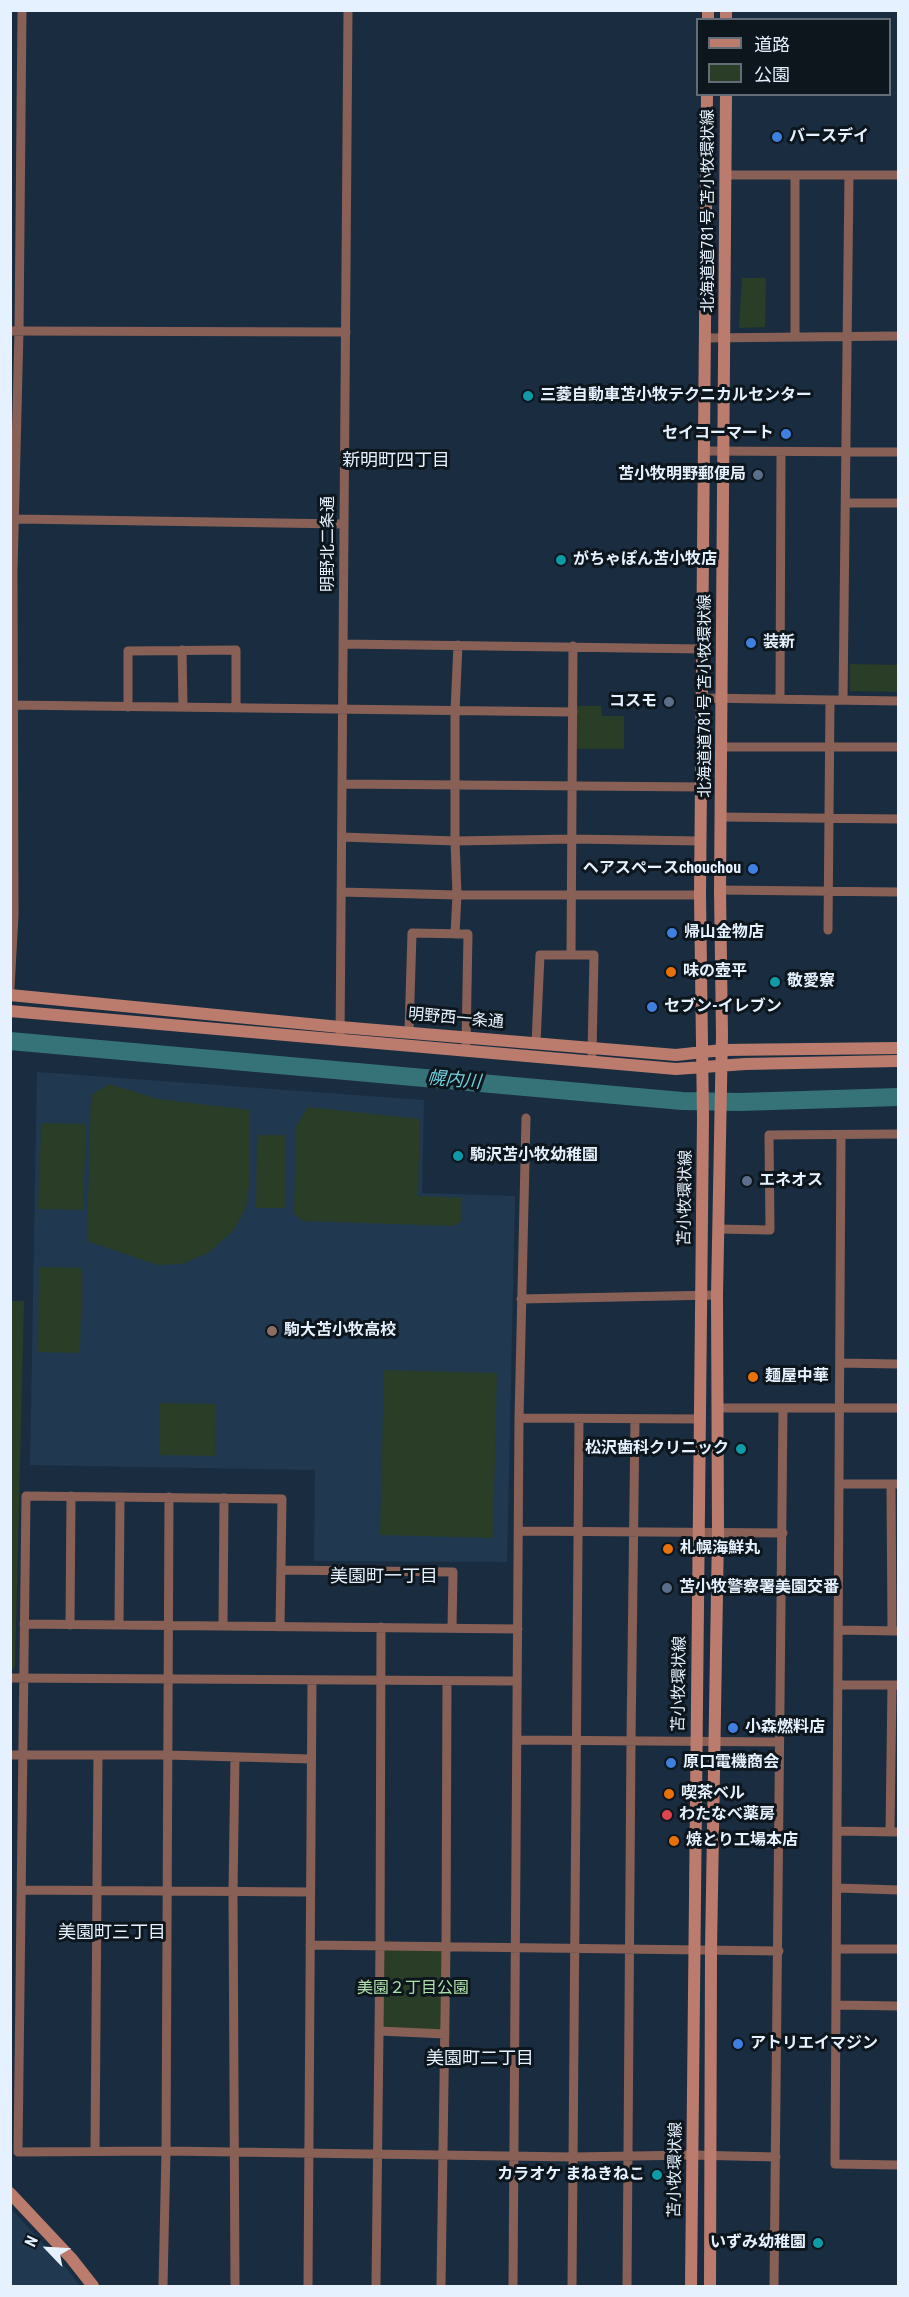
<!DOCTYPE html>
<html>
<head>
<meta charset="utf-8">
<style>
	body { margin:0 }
	#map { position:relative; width:909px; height:2297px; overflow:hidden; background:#1a2d40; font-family:"Roboto Condensed","Noto Sans JP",sans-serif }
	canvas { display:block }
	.frame { position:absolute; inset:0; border:12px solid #e5f1fe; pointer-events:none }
	.legend { position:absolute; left:696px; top:18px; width:195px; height:78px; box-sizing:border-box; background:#0d151d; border:2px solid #636d77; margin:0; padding:8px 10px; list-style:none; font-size:18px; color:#e5f1fe }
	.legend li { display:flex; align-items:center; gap:12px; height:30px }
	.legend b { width:30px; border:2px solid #636d77 }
	.north { position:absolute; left:18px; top:2219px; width:60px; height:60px; -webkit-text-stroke:4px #0d151d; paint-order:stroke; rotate:295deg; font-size:16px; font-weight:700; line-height:24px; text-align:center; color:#e5f1fe }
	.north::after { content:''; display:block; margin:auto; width:21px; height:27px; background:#e5f1fe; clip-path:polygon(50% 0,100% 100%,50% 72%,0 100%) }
</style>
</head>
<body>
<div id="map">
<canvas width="909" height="2297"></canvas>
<div class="frame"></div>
<ul class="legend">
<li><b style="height:8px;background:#bc7c6d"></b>道路</li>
<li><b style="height:16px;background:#293d27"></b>公園</li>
</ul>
<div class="north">N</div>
</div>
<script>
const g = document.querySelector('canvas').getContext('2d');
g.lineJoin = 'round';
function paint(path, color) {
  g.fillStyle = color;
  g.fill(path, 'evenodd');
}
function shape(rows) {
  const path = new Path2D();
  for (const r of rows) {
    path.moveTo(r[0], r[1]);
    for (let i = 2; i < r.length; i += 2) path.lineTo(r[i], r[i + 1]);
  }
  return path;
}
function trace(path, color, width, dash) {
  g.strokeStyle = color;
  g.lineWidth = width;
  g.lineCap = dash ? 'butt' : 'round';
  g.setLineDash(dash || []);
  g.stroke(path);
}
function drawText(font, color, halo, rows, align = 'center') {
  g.font = font + ' "Roboto Condensed","Noto Sans JP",sans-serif';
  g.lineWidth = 6;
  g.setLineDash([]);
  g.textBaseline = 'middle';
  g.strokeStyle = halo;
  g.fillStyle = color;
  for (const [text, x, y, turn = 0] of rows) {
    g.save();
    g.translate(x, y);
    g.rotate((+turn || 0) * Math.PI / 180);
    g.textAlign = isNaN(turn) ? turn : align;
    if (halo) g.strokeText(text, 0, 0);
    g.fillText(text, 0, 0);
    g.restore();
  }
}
const built = shape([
	[37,1072,424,1100,422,1193,515,1196,507,1562,314,1561,315,1470,30,1465],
	[11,2209,68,2270,80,2286,11,2286]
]);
const green = shape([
	[742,278,766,278,765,327,739,328],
	[850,664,898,665,898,692,850,691],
	[577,706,601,706,602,716,624,716,624,749,577,749],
	[109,1084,158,1099,250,1110,250,1181,246,1207,234,1230,208,1253,182,1264,158,1265,87,1241,91,1095],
	[308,1107,420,1119,418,1196,462,1198,461,1221,454,1226,303,1221,294,1214,296,1126],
	[41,1123,86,1124,83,1210,38,1209],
	[257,1135,285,1135,285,1208,256,1208],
	[39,1267,82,1268,80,1353,38,1352],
	[11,1301,24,1301,15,1667,12,1670],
	[384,1370,497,1373,493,1538,380,1535],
	[160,1403,216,1404,215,1456,159,1455],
	[380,1947,446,1947,445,2034,379,2031]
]);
const river = shape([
	[10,1041,682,1101,740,1102,898,1097]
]);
const street = shape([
	[726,175,898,175],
	[10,331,346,332],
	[795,337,795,175],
	[706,338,898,336],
	[705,451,898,452],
	[846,503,898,503],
	[16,519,344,524],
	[344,644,702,649],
	[182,650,183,707],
	[702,698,898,701],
	[780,699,781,452],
	[843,700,849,175],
	[10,705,573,712],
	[128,707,128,651,236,650,236,708],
	[723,747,898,747],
	[343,784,701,787],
	[722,817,898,819],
	[342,837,455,841,573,839,700,841],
	[720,890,898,892],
	[341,892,457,895,700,895],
	[828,930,830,700],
	[455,934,457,895,455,841,455,711,458,645],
	[571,955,573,646],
	[10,988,14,915,13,571,19,331,22,10],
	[409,1032,412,933,468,934,466,1044],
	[340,1041,348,10],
	[536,1043,540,955,594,955,592,1054],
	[841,1135,835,2164,898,2165],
	[718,1229,770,1230,769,1135,898,1134],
	[521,1299,717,1295],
	[840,1363,898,1364],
	[719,1408,898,1408],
	[519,1418,701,1419],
	[839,1484,898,1484],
	[891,1484,892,1631],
	[519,1531,783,1533],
	[281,1570,453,1572,452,1628],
	[24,1624,518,1629],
	[70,1625,71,1496],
	[119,1625,120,1497],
	[223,1626,224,1498],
	[280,1627,282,1499,26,1496,18,2152,166,2151,574,2157,692,2155,776,2157],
	[839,1630,897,1631],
	[10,1678,517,1681],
	[838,1685,898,1685],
	[518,1740,779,1742],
	[10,1755,167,1755,311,1759],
	[235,1757,233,1891,235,2286],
	[838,1831,898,1832],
	[890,1832,892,1685],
	[838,1888,898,1890],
	[23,1890,310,1892],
	[310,1945,779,1951],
	[838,1949,898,1949],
	[837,2005,898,2006],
	[379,2031,445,2034],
	[95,2151,98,1755],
	[163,2286,166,2151,169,1497],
	[308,2286,312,1680],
	[376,2286,380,1947,381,1627],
	[441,2286,446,1947,447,1681],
	[513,2286,519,1418,526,1118],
	[572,2286,579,1419],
	[627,2286,631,1741,635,1419],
	[774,2286,783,1408]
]);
const secondary = shape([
	[708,20,708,10],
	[726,20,726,10],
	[10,995,340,1027,676,1055,722,1050,898,1048],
	[10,1011,676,1069,745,1064,898,1061],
	[10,2193,71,2258,93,2286],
	[691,2286,703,1118,700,895,707,94],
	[710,2286,711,1950,718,1533,717,1295,722,1035,720,890,726,94]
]);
const markers = [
	[777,137,6,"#3f7fe0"],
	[528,396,6,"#0f9aa8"],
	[786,434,6,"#3f7fe0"],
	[758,475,6,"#5c6f8a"],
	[561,560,6,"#0f9aa8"],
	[751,643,6,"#3f7fe0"],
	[669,702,6,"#5c6f8a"],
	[753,869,6,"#3f7fe0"],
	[672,933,6,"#3f7fe0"],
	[671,972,6,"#e8710a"],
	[775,982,6,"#0f9aa8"],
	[652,1007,6,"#3f7fe0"],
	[458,1156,6,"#0f9aa8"],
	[747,1181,6,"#5c6f8a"],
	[272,1331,6,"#8d6e63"],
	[753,1377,6,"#e8710a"],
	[741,1449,6,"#0f9aa8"],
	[668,1549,6,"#e8710a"],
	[667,1588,6,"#5c6f8a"],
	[733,1728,6,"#3f7fe0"],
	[671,1763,6,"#3f7fe0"],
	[669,1794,6,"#e8710a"],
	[667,1815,6,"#e0444e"],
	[674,1841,6,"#e8710a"],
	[738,2044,6,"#3f7fe0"],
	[657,2175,6,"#0f9aa8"],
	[818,2243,6,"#0f9aa8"]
];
const poiNames = [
	["バースデイ",789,137],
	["三菱自動車苫小牧テクニカルセンター",540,396],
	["セイコーマート",774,434,"right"],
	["苫小牧明野郵便局",746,475,"right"],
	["がちゃぽん苫小牧店",573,560],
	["装新",763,643],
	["コスモ",657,702,"right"],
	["ヘアスペースchouchou",741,869,"right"],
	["帰山金物店",684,933],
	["味の壺平",683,972],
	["敬愛寮",787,982],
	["セブン-イレブン",664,1007],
	["駒沢苫小牧幼稚園",470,1156],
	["エネオス",759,1181],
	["駒大苫小牧高校",284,1331],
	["麺屋中華",765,1377],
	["松沢歯科クリニック",729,1449,"right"],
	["札幌海鮮丸",680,1549],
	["苫小牧警察署美園交番",679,1588],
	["小森燃料店",745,1728],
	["原口電機商会",683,1763],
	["喫茶ベル",681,1794],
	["わたなべ薬房",679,1815],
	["焼とり工場本店",686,1841],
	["アトリエイマジン",750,2044],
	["カラオケ まねきねこ",645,2175,"right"],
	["いずみ幼稚園",806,2243,"right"]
];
const streetNames = [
	["北海道道781号 苫小牧環状線",709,211,-90],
	["明野北二条通",329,544,-90],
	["北海道道781号 苫小牧環状線",706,696,-90],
	["明野西一条通",456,1019,5],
	["苫小牧環状線",686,1198,-89],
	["苫小牧環状線",680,1684,-89],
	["苫小牧環状線",676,2170,-89]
];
const parkNames = [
	["美園２丁目公園",413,1989]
];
const neighbourhoodNames = [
	["新明町四丁目",396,461],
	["美園町一丁目",384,1577],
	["美園町三丁目",112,1933],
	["美園町二丁目",480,2059]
];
const waterNames = [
	["幌内川",454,1081,5]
];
paint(built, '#203850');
paint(green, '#293d27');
trace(river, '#367378', 18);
trace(street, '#886056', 9);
trace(secondary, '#bc7c6d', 12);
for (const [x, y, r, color] of markers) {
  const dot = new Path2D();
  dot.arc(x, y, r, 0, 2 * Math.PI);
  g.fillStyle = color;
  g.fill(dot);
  trace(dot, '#0d151d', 2);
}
drawText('bold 16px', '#e5f1fe', '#0d151d', poiNames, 'left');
drawText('16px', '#e5f1fe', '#0d151d', streetNames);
drawText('16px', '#aee1a9', '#0d151d', parkNames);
drawText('18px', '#e5f1fe', '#0d151d', neighbourhoodNames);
drawText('italic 18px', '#72d3dd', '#0d151d', waterNames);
</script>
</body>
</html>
